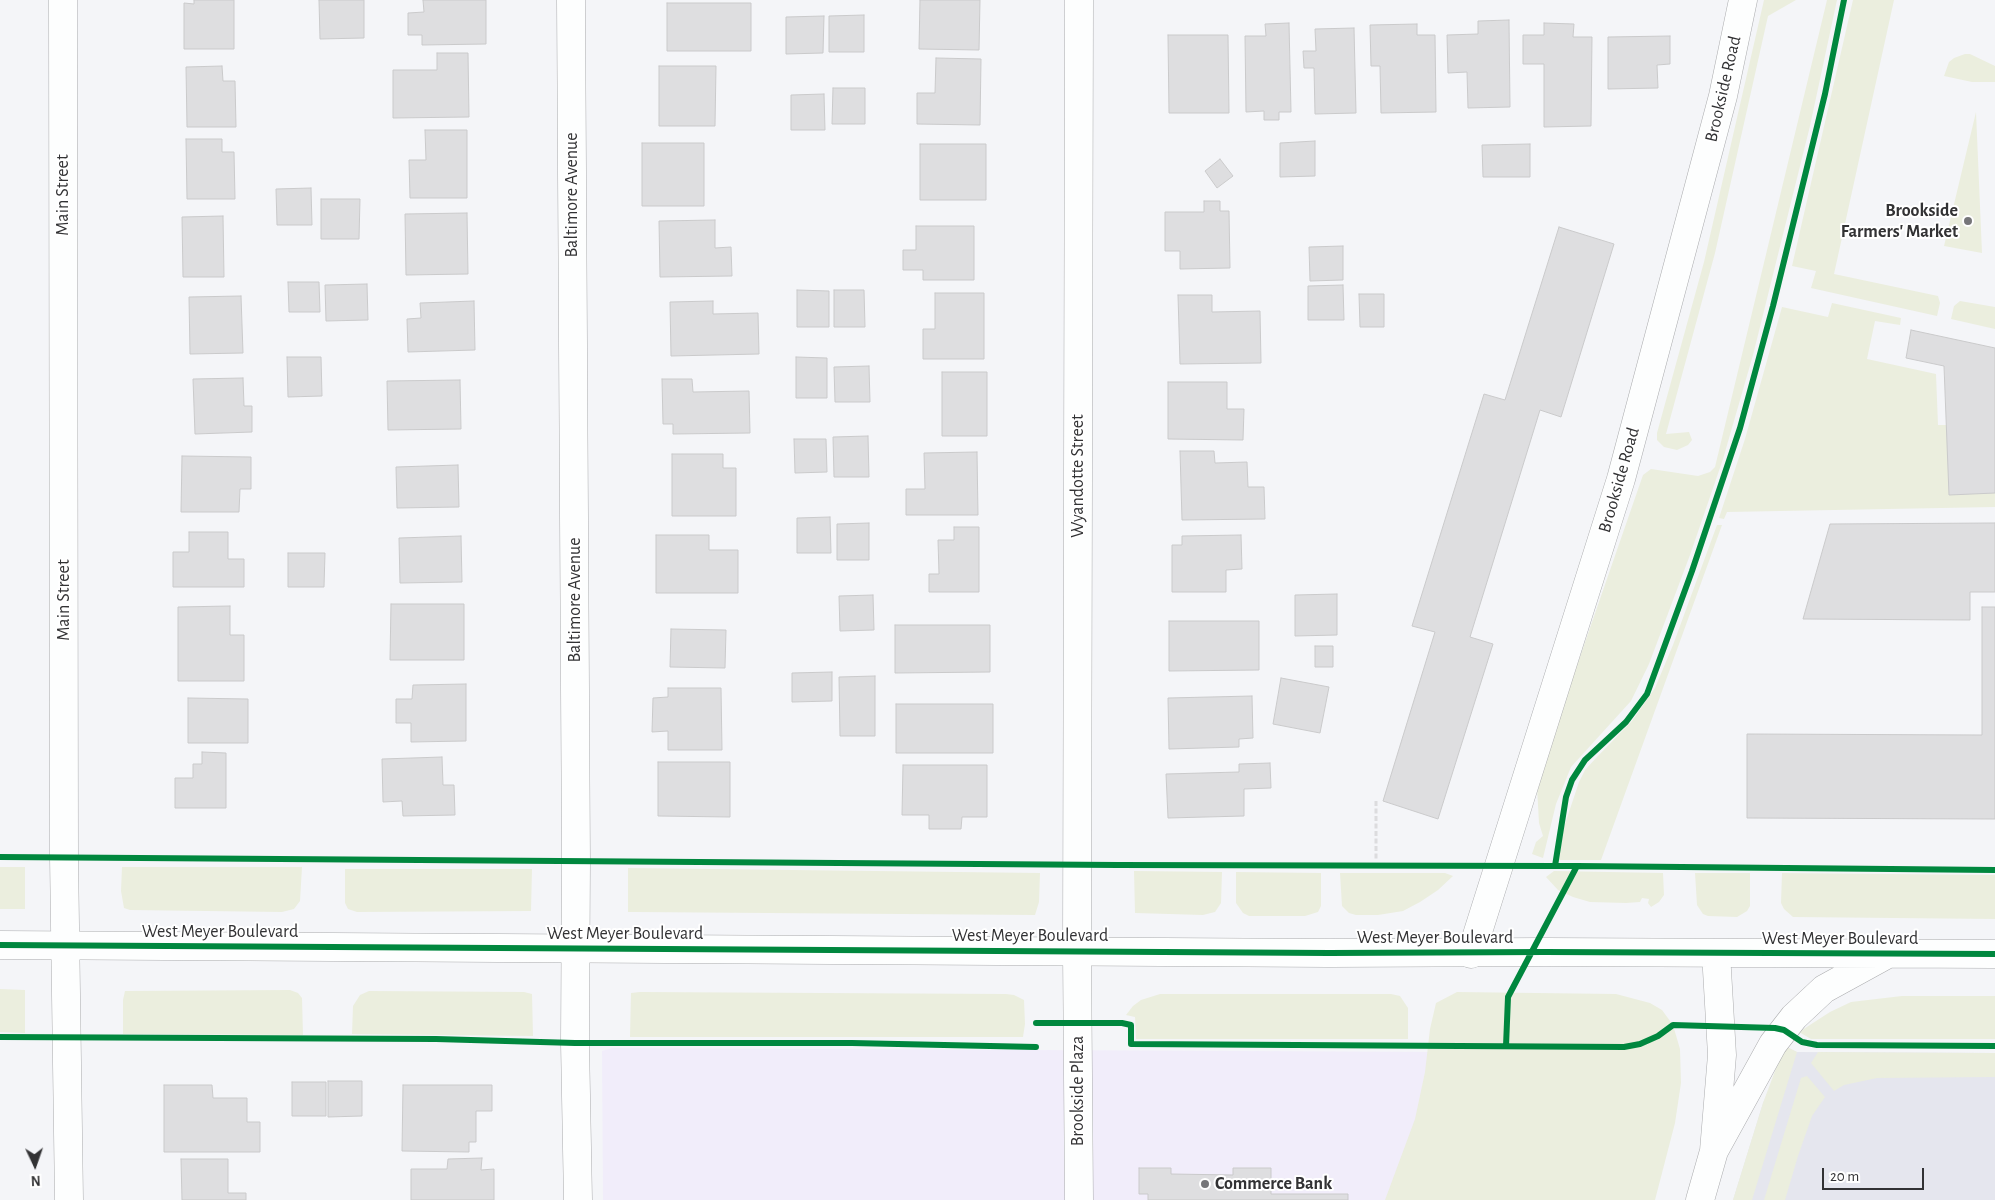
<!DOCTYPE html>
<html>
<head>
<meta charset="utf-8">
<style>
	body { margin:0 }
	#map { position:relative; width:1995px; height:1200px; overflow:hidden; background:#f4f5f8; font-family:"Alegreya Sans",sans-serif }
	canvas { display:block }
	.north { position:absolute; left:10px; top:1140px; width:50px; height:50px; -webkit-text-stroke:4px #fff; paint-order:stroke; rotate:177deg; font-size:14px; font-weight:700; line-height:20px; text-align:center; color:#323234 }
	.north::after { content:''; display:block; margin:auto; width:18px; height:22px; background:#323234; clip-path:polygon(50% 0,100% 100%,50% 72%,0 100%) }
	.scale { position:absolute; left:1822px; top:1168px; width:102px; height:22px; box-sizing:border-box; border:2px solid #323234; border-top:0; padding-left:6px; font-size:15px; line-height:18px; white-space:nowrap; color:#323234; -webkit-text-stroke:4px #fff; paint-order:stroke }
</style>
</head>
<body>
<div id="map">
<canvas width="1995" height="1200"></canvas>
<div class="north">N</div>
<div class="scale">20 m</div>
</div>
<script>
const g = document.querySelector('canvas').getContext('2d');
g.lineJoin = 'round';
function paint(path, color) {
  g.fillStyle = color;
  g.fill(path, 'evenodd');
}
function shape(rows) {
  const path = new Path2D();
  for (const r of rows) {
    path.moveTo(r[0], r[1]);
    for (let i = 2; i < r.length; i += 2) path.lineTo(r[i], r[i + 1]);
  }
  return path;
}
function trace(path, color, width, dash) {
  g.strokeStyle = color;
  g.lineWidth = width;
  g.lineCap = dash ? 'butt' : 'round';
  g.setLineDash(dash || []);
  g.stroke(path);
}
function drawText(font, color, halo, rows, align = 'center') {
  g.font = font + ' "Alegreya Sans",sans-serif';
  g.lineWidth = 4;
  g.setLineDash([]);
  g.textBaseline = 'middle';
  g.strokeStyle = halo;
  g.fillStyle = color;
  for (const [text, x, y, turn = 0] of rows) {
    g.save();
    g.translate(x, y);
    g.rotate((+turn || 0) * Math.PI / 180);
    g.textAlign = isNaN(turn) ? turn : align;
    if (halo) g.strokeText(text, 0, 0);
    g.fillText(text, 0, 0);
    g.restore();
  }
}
const commercial = shape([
	[612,1048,1445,1052,1401,1200,603,1200,602,1051]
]);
const built = shape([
	[1787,1047,1797,1052,1995,1053,1995,1200,1733,1200,1763,1103]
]);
const green = shape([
	[1764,0,1796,0,1768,16,1715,253,1666,434,1689,432,1692,440,1688,445,1677,450,1664,447,1657,440,1657,433,1704,262],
	[1827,0,1837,0,1810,126,1753,355,1723,459,1690,555,1649,664,1631,701,1571,767,1556,804,1543,858,1532,854,1536,842,1543,836,1539,823,1537,787,1548,749,1643,475,1651,469,1698,476,1710,472,1715,467],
	[1853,0,1894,0,1834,274,1938,296,1940,303,1937,316,1811,288,1816,271,1792,266],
	[1965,54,1970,54,1995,66,1995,82,1972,82,1944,76,1949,62,1954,58],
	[1976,112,1982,253,1944,246],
	[1960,301,1995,307,1995,329,1951,319,1954,306],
	[1832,303,1901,318,1900,325,1875,321,1867,359,1936,374,1938,425,1946,425,1995,493,1995,507,1727,512,1724,519,1719,518,1745,439,1782,307,1828,317],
	[1717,525,1722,525,1601,860,1559,860,1563,830,1579,782,1585,770,1596,758,1632,721,1655,688,1673,645],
	[0,867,25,867,25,909,0,909],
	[122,867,302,867,300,901,294,909,282,912,130,910,124,908,121,891],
	[628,868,1040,873,1039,902,1035,915,634,912,628,912],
	[345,869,532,869,531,911,357,912,348,909,345,903],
	[1134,871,1222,872,1221,903,1215,912,1203,915,1135,913],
	[1554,871,1663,873,1664,895,1659,902,1651,907,1648,903,1649,899,1642,898,1640,902,1626,903,1590,902,1573,897,1558,890,1546,877],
	[1236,872,1321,873,1321,906,1318,912,1305,916,1249,916,1243,913,1236,903],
	[1340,873,1445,873,1453,876,1438,890,1420,902,1403,911,1378,915,1356,915,1349,913,1342,906],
	[1695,873,1750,873,1750,906,1747,911,1737,917,1708,916,1703,914,1697,905],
	[1782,873,1995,875,1995,919,1793,917,1784,909,1781,903],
	[0,989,25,990,25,1033,0,1032],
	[290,990,298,993,302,998,303,1035,123,1034,123,1000,125,991],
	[369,991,524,992,532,994,533,1036,352,1034,353,1006,360,995],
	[640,992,1006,994,1014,995,1024,1000,1025,1024,1023,1037,630,1037,631,993],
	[1457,992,1616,994,1650,1003,1662,1010,1673,1025,1680,1049,1681,1083,1675,1123,1655,1200,1385,1200,1415,1119,1425,1072,1430,1029,1436,1003],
	[1160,994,1391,994,1400,996,1408,1008,1408,1039,1136,1039,1135,1017,1126,1015,1133,1006,1141,1000],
	[1902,996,1995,996,1995,1039,1811,1039,1799,1032,1830,1012,1851,1002],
	[1787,1047,1797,1052,1752,1200,1733,1200,1763,1103,1778,1063],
	[1818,1052,1995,1053,1995,1077,1877,1078,1844,1085,1834,1091,1811,1063],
	[1807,1076,1825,1097,1812,1116,1798,1156,1785,1200,1764,1200,1801,1078]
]);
const building = shape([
	[194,0,234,0,234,49,184,49,184,3,194,4,194,0],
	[319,0,364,0,364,38,320,39,319,0],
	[423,0,486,0,486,44,422,45,422,35,408,35,408,13,424,12,423,0],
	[920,0,980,0,979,50,919,49,920,0],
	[667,3,751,3,751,51,667,51,667,3],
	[864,15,864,52,829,52,829,16,864,15],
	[824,16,823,53,786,54,786,17,824,16],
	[1509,20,1510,107,1468,108,1467,72,1448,73,1447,35,1478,34,1478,21,1509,20],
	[1289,23,1291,112,1279,112,1279,120,1264,120,1264,111,1246,112,1245,36,1266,36,1265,24,1289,23],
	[1544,23,1574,24,1573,37,1592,37,1591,126,1544,127,1544,64,1523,64,1523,35,1544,35,1544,23],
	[1417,24,1417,35,1435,35,1436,112,1381,113,1380,66,1371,66,1370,25,1417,24],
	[1354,28,1356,113,1315,114,1314,68,1304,68,1303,51,1316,51,1315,29,1354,28],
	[1168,35,1228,35,1229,113,1169,113,1168,35],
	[1670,36,1670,64,1657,65,1658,88,1608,89,1608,37,1670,36],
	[437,53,468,53,469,117,393,118,393,70,437,70,437,53],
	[936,58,981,59,980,125,917,124,917,93,935,93,936,58],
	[222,66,223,81,235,81,236,127,187,127,186,67,222,66],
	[659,66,716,66,715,126,659,126,659,66],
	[833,88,865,88,865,124,832,124,833,88],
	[824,94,825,130,791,130,791,95,824,94],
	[425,130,467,130,467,198,410,198,409,160,426,160,425,130],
	[186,139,222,139,222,152,234,152,235,199,187,199,186,139],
	[1315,141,1315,176,1280,177,1280,143,1315,141],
	[642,143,704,143,704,206,642,206,642,143],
	[920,144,986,144,986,200,920,200,920,144],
	[1530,144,1530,177,1483,177,1482,145,1530,144],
	[1220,159,1233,176,1217,188,1205,171,1220,159],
	[311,188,312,225,277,225,276,189,311,188],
	[321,199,360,199,359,239,321,239,321,199],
	[1204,201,1220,201,1220,211,1229,211,1230,268,1180,269,1180,251,1165,251,1165,212,1204,212,1204,201],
	[467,213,468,274,406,275,405,214,467,213],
	[223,216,224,277,183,277,182,217,223,216],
	[715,220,715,248,731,247,732,276,660,277,659,221,715,220],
	[916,226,974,226,974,280,923,280,923,270,903,270,903,250,916,250,916,226],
	[1559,227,1614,244,1561,417,1540,410,1470,637,1493,644,1438,819,1383,801,1435,632,1412,626,1484,394,1505,400,1559,227],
	[1343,246,1343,280,1310,281,1309,247,1343,246],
	[288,282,319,282,320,312,289,312,288,282],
	[367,284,368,320,326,321,325,285,367,284],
	[1343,285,1344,320,1308,320,1308,286,1343,285],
	[797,290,829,291,829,327,797,327,797,290],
	[834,290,864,290,865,327,834,327,834,290],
	[935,293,984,293,984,359,923,359,923,329,935,329,935,293],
	[1359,294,1384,294,1384,327,1360,327,1359,294],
	[1178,295,1212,295,1212,312,1260,311,1261,363,1180,364,1178,295],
	[241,296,243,353,190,354,189,297,241,296],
	[474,301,475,350,408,352,407,319,421,318,420,303,474,301],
	[713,301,713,314,758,313,759,354,671,356,670,302,713,301],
	[1911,330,1995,348,1995,493,1949,495,1944,366,1906,358,1911,330],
	[287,357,321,357,322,396,288,397,287,357],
	[796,357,827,358,827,398,796,398,796,357],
	[869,366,870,402,835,402,834,367,869,366],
	[942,372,987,372,987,436,942,436,942,372],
	[243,378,244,406,252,406,252,432,195,434,193,379,243,378],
	[662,379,692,379,693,392,749,391,750,433,673,434,673,424,663,424,662,379],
	[460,380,461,429,388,430,387,381,460,380],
	[1168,382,1227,382,1227,409,1244,409,1243,440,1168,439,1168,382],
	[868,436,869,477,834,477,833,437,868,436],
	[794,439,826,439,827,472,795,473,794,439],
	[1180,451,1214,451,1215,463,1247,462,1248,487,1264,487,1265,519,1182,520,1180,451],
	[977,452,978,515,906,515,906,489,925,489,924,453,977,452],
	[672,454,723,454,723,468,736,468,736,516,672,516,672,454],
	[182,456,251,457,251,489,240,489,239,512,181,512,182,456],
	[458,465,459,507,397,508,396,467,458,465],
	[830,517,831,553,797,553,797,518,830,517],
	[869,523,869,560,837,560,837,524,869,523],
	[1995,523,1995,592,1970,592,1970,620,1803,619,1830,524,1995,523],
	[954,527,979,527,979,592,929,592,929,574,939,574,938,540,954,540,954,527],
	[189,532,228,532,228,559,244,559,244,587,173,587,173,552,189,552,189,532],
	[656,535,709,535,709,550,738,550,738,593,656,593,656,535],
	[1241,535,1242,569,1226,570,1226,592,1172,592,1172,545,1182,545,1182,536,1241,535],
	[461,536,462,582,400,583,399,538,461,536],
	[288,553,325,553,324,587,288,587,288,553],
	[1337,594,1337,635,1295,636,1295,595,1337,594],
	[873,595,874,630,840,631,839,596,873,595],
	[391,604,464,604,464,660,390,660,391,604],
	[230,606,230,635,244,635,244,681,178,681,178,607,230,606],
	[1982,607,1995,607,1995,819,1747,818,1747,734,1982,735,1982,607],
	[1169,621,1259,621,1259,670,1169,671,1169,621],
	[895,625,990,625,990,672,895,673,895,625],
	[671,629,726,630,725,668,670,667,671,629],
	[1315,646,1333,646,1333,667,1315,667,1315,646],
	[832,672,832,701,792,702,792,673,832,672],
	[875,676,875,736,840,736,839,677,875,676],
	[1281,678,1329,687,1320,733,1273,724,1281,678],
	[466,684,466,741,411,742,411,723,396,723,396,699,412,699,413,685,466,684],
	[668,688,721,688,722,750,668,750,668,731,652,732,653,698,668,697,668,688],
	[1252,696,1253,738,1239,739,1239,747,1169,749,1168,698,1252,696],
	[188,698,248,699,248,743,188,743,188,698],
	[896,704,993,704,993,753,896,753,896,704],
	[202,752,226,753,226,808,175,808,175,778,193,778,193,764,202,764,202,752],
	[442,757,443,785,454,785,455,815,403,816,402,801,383,802,382,759,442,757],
	[658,762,730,762,730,817,658,816,658,762],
	[1270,763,1271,788,1244,789,1244,816,1168,818,1166,774,1239,772,1239,764,1270,763],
	[903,765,987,765,987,817,962,817,961,829,929,829,929,815,902,815,903,765],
	[328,1081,362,1081,362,1116,328,1117,328,1081],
	[292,1082,326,1082,326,1116,292,1116,292,1082],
	[164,1085,212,1085,213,1098,247,1098,247,1122,260,1122,260,1152,164,1152,164,1085],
	[403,1085,492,1085,492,1111,476,1111,476,1142,469,1142,469,1152,402,1151,403,1085],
	[482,1158,481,1170,494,1169,494,1200,411,1200,411,1169,447,1169,448,1159,482,1158],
	[181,1159,228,1159,228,1193,246,1193,246,1200,182,1200,181,1159],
	[1139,1168,1171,1168,1171,1174,1233,1175,1233,1168,1271,1168,1271,1194,1348,1194,1348,1200,1148,1200,1148,1194,1139,1194,1139,1168]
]);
const path = shape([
	[1376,801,1376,861]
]);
const minor = shape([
	[63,0,64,857,69,1200],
	[571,0,576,860,575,1043,578,1200],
	[1471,954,1621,479,1723,96,1743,0],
	[1079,1200,1077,951,1079,0]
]);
const secondary = shape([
	[0,945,1329,953,1545,952,1995,954],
	[1714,1151,1773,1044,1794,1017,1824,989,1886,955],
	[1700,1200,1714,1151,1722,1055,1716,953]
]);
const cycleway = shape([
	[0,857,1118,865,1555,866],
	[1577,866,1995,870],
	[0,945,1329,953,1545,952,1995,954],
	[1036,1023,1122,1023,1131,1025,1131,1044,1624,1047,1640,1044,1658,1036,1673,1025,1775,1028,1784,1030,1802,1042,1817,1045,1995,1046],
	[0,1037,436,1039,575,1043,852,1043,1036,1047],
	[1506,1046,1508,997,1577,866,1555,866,1566,797,1572,780,1585,760,1626,722,1647,694,1692,571,1740,428,1773,306,1825,94,1844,0]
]);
const markers = [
	[1968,221,5,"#767679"],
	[1205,1184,5,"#767679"]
];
const streetNames = [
	["Brookside Road",1723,89,-77],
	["Main Street",63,195,-90],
	["Baltimore Avenue",572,195,-90],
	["Wyandotte Street",1078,476,-90],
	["Brookside Road",1619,480,-74],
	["Main Street",64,600,-90],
	["Baltimore Avenue",575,600,-90],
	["West Meyer Boulevard",220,932],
	["West Meyer Boulevard",625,934],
	["West Meyer Boulevard",1030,936],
	["West Meyer Boulevard",1435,938],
	["West Meyer Boulevard",1840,939],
	["Brookside Plaza",1078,1091,-90]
];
const poiNames = [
	["Brookside",1958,211],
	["Farmers' Market",1958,232],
	["Commerce Bank",1215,1184,"left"]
];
paint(commercial, '#f1edfa');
paint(built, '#e5e6ee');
paint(green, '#ebeede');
paint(building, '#dedee0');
trace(building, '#cacacb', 1);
trace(minor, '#abacae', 29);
trace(secondary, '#abacae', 29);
trace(path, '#dcdcde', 3, [5, 2.5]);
trace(minor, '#fdfefe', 28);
trace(secondary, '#fdfefe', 28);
trace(cycleway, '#00873e', 6);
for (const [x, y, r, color] of markers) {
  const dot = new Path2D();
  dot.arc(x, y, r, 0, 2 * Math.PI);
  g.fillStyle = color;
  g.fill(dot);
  trace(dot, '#fff', 2);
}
drawText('18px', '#323234', '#fff', streetNames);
drawText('bold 18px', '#323234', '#fff', poiNames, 'right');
</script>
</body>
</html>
